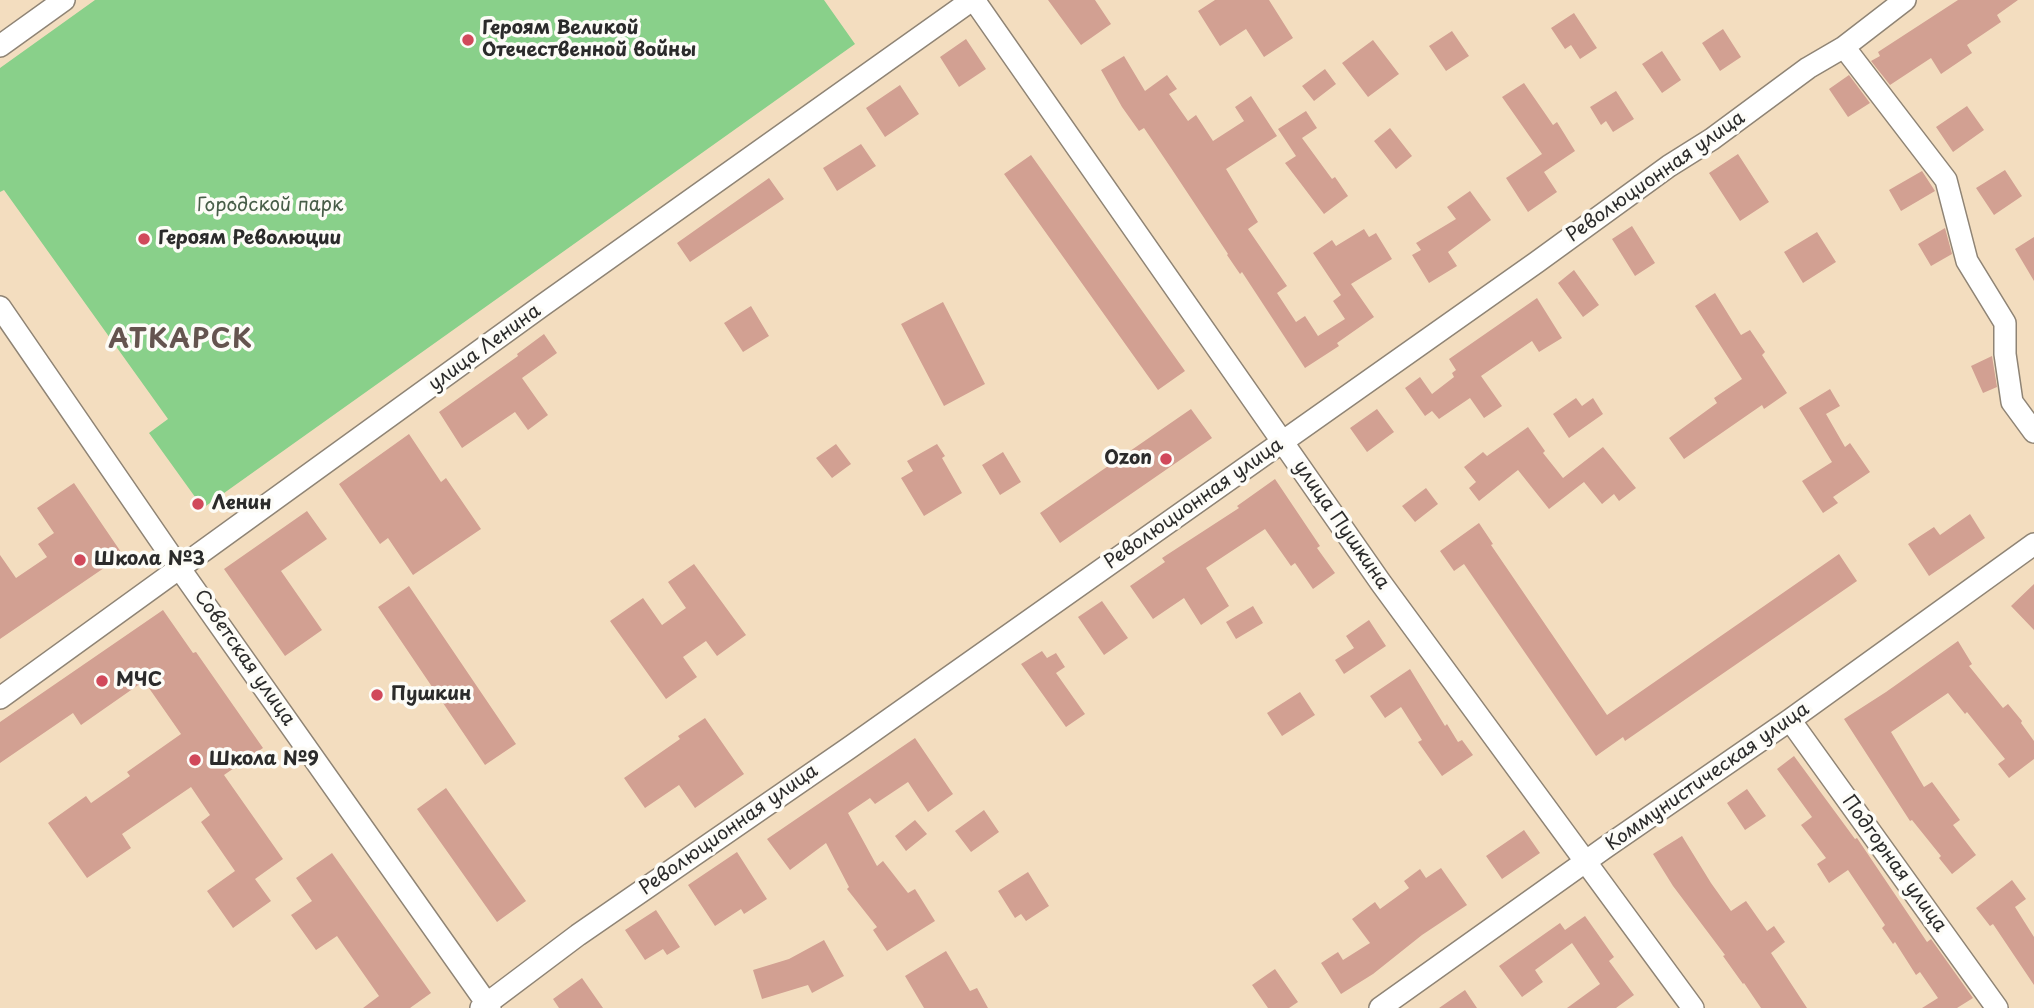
<!DOCTYPE html>
<html>
<head>
<meta charset="utf-8">
<style>
	body { margin:0 }
	canvas { display:block; background:#f3ddbf }
</style>
</head>
<body>
<canvas width="2034" height="1008"></canvas>
<script>
const g = document.querySelector('canvas').getContext('2d');
g.lineJoin = 'round';
function paint(path, color) {
  g.fillStyle = color;
  g.fill(path, 'evenodd');
}
function shape(rows) {
  const path = new Path2D();
  for (const r of rows) {
    path.moveTo(r[0], r[1]);
    for (let i = 2; i < r.length; i += 2) path.lineTo(r[i], r[i + 1]);
  }
  return path;
}
function trace(path, color, width, dash) {
  g.strokeStyle = color;
  g.lineWidth = width;
  g.lineCap = dash ? 'butt' : 'round';
  g.setLineDash(dash || []);
  g.stroke(path);
}
function drawText(font, color, halo, rows, align = 'center') {
  g.font = font + ' "Playpen Sans",sans-serif';
  g.lineWidth = 7;
  g.setLineDash([]);
  g.textBaseline = 'middle';
  g.strokeStyle = halo;
  g.fillStyle = color;
  for (const [text, x, y, turn = 0] of rows) {
    g.save();
    g.translate(x, y);
    g.rotate((+turn || 0) * Math.PI / 180);
    g.textAlign = isNaN(turn) ? turn : align;
    if (halo) g.strokeText(text, 0, 0);
    g.fillText(text, 0, 0);
    g.restore();
  }
}
const green = shape([
	[95,0,824,0,855,44,203,508,149,433,168,419,4,190,0,192,0,68]
]);
const building = shape([
	[1048,0,1095,0,1111,24,1081,45],
	[1215,0,1269,0,1293,38,1264,57,1246,29,1220,46,1198,11],
	[1958,0,2018,0,1997,15,2001,22,1967,45,1972,53,1941,74,1931,58,1890,85,1871,61,1880,56,1878,52],
	[1574,13,1597,48,1580,59,1571,45,1565,49,1551,28],
	[1723,29,1741,57,1720,71,1702,43],
	[1452,31,1469,56,1446,71,1429,46],
	[966,39,986,69,959,87,940,57],
	[1373,40,1399,74,1368,97,1342,63],
	[1662,51,1681,80,1662,93,1642,64],
	[1124,56,1145,91,1167,75,1177,89,1169,94,1188,121,1196,115,1213,141,1244,121,1235,107,1251,96,1277,136,1226,169,1258,222,1248,229,1287,286,1277,293,1296,322,1305,316,1318,336,1345,319,1333,301,1341,295,1313,253,1332,240,1336,246,1364,229,1369,237,1376,233,1392,259,1351,284,1374,317,1337,343,1339,346,1305,368,1242,272,1240,274,1227,255,1228,254,1171,168,1144,128,1139,131,1122,107,1101,70],
	[1325,69,1336,84,1314,101,1302,86],
	[1849,75,1870,103,1848,117,1829,89],
	[1524,83,1553,125,1557,122,1575,151,1544,172,1557,192,1528,212,1506,178,1542,154,1502,97],
	[900,85,919,114,885,137,866,108],
	[1616,91,1634,119,1613,132,1606,121,1601,125,1590,107],
	[1967,106,1984,130,1953,152,1936,127],
	[1306,111,1317,128,1302,138,1332,179,1335,177,1348,196,1324,214,1285,163,1296,156,1278,129],
	[1390,128,1412,156,1396,169,1374,141],
	[861,144,876,166,837,191,823,168],
	[1738,154,1769,202,1740,221,1709,173],
	[1031,155,1185,371,1158,390,1004,174],
	[2005,170,2022,196,1994,215,1976,188],
	[1922,171,1935,191,1901,211,1889,190],
	[769,178,784,199,690,262,677,243],
	[1470,191,1491,220,1448,252,1457,266,1429,283,1412,255,1421,250,1416,243,1456,219,1447,207],
	[1632,226,1655,263,1635,276,1612,239],
	[1945,228,1952,254,1931,266,1918,244],
	[1817,232,1836,262,1803,283,1784,252],
	[2034,237,2034,281,2015,249],
	[1574,270,1599,305,1583,317,1558,283],
	[1715,293,1741,335,1750,330,1765,352,1762,355,1787,393,1764,409,1762,405,1684,459,1669,438,1717,403,1714,398,1742,379,1695,306],
	[1537,298,1562,338,1539,352,1532,341,1481,376,1502,406,1484,418,1470,398,1439,419,1432,411,1425,416,1405,388,1420,377,1432,394,1454,377,1452,373,1456,370,1449,359],
	[943,302,985,384,944,406,901,324],
	[751,306,769,336,743,352,724,323],
	[544,334,557,353,522,378,548,415,528,430,515,412,462,448,439,412,518,356,517,354],
	[1992,356,1997,387,1983,393,1971,366],
	[1830,389,1840,406,1826,414,1845,447,1850,443,1870,472,1833,497,1838,503,1823,513,1802,481,1832,462,1799,408],
	[1576,398,1582,406,1593,398,1603,414,1569,438,1553,414],
	[1191,409,1212,438,1060,543,1040,513],
	[1377,409,1394,432,1367,452,1350,428],
	[1528,427,1545,451,1543,453,1563,478,1603,447,1636,488,1619,501,1614,494,1602,504,1584,482,1549,509,1518,470,1479,501,1469,488,1476,482,1464,467,1483,452,1487,456],
	[409,434,441,482,446,478,481,529,413,575,388,538,380,544,339,484],
	[836,444,851,464,832,478,816,458],
	[937,444,945,456,942,458,962,493,924,516,901,478,913,471,907,461],
	[1003,452,1021,482,1000,495,982,465],
	[1275,479,1320,546,1317,548,1335,573,1313,589,1295,563,1291,566,1265,529,1206,568,1229,606,1201,625,1184,598,1153,619,1130,586,1165,562,1162,558,1239,508,1237,506],
	[74,483,123,555,0,639,0,555,16,578,47,557,38,544,54,533,37,508],
	[1426,488,1438,504,1415,522,1402,506],
	[307,511,327,539,281,571,322,630,285,656,224,569],
	[1970,514,1985,538,1929,576,1908,544,1934,527,1940,535],
	[1479,523,1493,544,1491,545,1607,715,1839,554,1857,581,1625,741,1623,737,1596,756,1464,564,1454,571,1440,551],
	[694,564,746,635,717,656,706,641,683,657,697,677,666,699,610,621,643,598,662,625,686,608,668,582],
	[2034,584,2034,630,2011,606],
	[409,586,516,744,485,765,378,607],
	[1102,601,1128,638,1104,655,1078,617],
	[1253,606,1263,623,1236,639,1226,622],
	[163,610,193,653,196,652,263,748,224,775,283,859,255,879,271,901,233,928,207,891,235,871,201,822,210,815,191,787,122,834,131,848,87,878,48,823,86,796,91,803,130,776,127,772,181,734,144,681,81,725,73,713,0,763,0,722],
	[1369,620,1386,646,1344,674,1335,660,1354,648,1346,636],
	[1958,641,1972,664,1969,666,2003,708,2008,704,2022,721,2021,723,2034,741,2034,759,2009,778,1998,764,2005,759,1967,712,1965,714,1948,693,1891,732,1924,787,1932,782,1960,820,1953,825,1976,855,1952,874,1939,858,1941,856,1912,820,1910,821,1844,719,1886,692],
	[1042,651,1047,658,1056,653,1065,667,1056,673,1085,714,1066,727,1021,664],
	[1410,669,1445,726,1447,724,1458,742,1462,740,1473,755,1442,776,1418,742,1422,740,1401,707,1385,718,1370,696],
	[1300,692,1315,715,1282,736,1267,713],
	[705,718,744,774,695,808,679,785,645,808,624,778,680,739,678,736],
	[915,738,953,794,928,812,908,782,875,804,870,798,848,813,877,866,883,861,908,893,915,889,935,921,887,951,873,930,877,927,847,889,849,887,826,843,790,870,767,839],
	[1794,756,1855,839,1857,838,1927,942,1931,939,1973,998,1957,1008,1922,1008,1938,998,1920,972,1916,975,1895,942,1893,944,1882,928,1885,925,1848,870,1829,883,1817,864,1826,858,1801,825,1812,817,1777,769],
	[446,788,526,901,497,922,417,809],
	[1747,789,1766,816,1745,830,1727,803],
	[984,810,999,832,971,852,955,831],
	[915,820,927,834,906,851,895,836],
	[1524,830,1540,853,1502,879,1486,856],
	[1682,836,1711,883,1731,911,1746,901,1767,931,1774,926,1785,942,1771,953,1807,1008,1761,1008,1744,983,1743,984,1723,956,1725,955,1673,886,1653,854],
	[737,852,767,899,744,914,741,909,715,926,688,885],
	[332,853,431,993,410,1008,363,1008,379,996,337,936,316,950,291,915,312,901,296,878],
	[1441,868,1467,905,1422,935,1373,974,1341,994,1321,963,1338,952,1343,960,1370,943,1352,919,1375,902,1380,909,1409,888,1404,881,1420,869,1426,878],
	[1028,872,1049,906,1026,921,1021,914,1015,918,998,891],
	[2012,880,2026,899,2015,907,2034,937,2034,985,1993,924,1990,926,1976,908],
	[656,910,680,947,667,955,663,949,645,960,625,930],
	[1585,916,1614,957,1609,961,1634,995,1616,1008,1567,1008,1600,984,1572,943,1535,970,1543,982,1522,997,1499,966,1560,923,1565,930],
	[824,940,844,976,812,993,808,985,762,999,753,970,789,959],
	[946,951,970,991,977,988,988,1008,924,1008,905,976],
	[1275,969,1298,1002,1289,1008,1268,1008,1252,985],
	[582,978,603,1008,559,1008,553,999],
	[1465,990,1477,1008,1439,1008]
]);
const street = shape([
	[974,0,1381,583,1693,1008],
	[0,46,64,0],
	[1844,47,1946,180,1967,261,2005,323,2005,354,2012,402,2034,432],
	[0,307,180,569,490,1008],
	[0,698,543,305,972,0],
	[1790,720,1997,1008],
	[481,1008,578,935,849,748,1537,262,1669,166,1712,139,1808,68,1844,47,1905,0],
	[1380,1008,1606,847,1790,720,2034,544]
]);
const markers = [
	[468,40,7,"#d1495b"],
	[144,239,7,"#d1495b"],
	[1166,459,7,"#d1495b"],
	[198,504,7,"#d1495b"],
	[80,560,7,"#d1495b"],
	[102,681,7,"#d1495b"],
	[377,695,7,"#d1495b"],
	[195,760,7,"#d1495b"]
];
const poiNames = [
	["Героям Великой",482,29],
	["Отечественной войны",482,51],
	["Героям Революции",158,239],
	["Ozon",1152,459,"right"],
	["Ленин",212,504],
	["Школа №3",94,560],
	["МЧС",116,681],
	["Пушкин",391,695],
	["Школа №9",209,760]
];
const streetNames = [
	["Революционная улица",1656,177,-35],
	["улица Ленина",485,348,-36],
	["Революционная улица",1194,504,-35],
	["улица Пушкина",1341,525,55],
	["Советская улица",244,658,55],
	["Коммунистическая улица",1708,777,-35],
	["Революционная улица",729,830,-35],
	["Подгорная улица",1894,864,54]
];
const parkNames = [
	["Городской парк",270,206]
];
const districtNames = [
	["АТКАРСК",181,341]
];
paint(green, '#89d08a');
paint(building, '#d2a092');
trace(street, '#8f8475', 24);
trace(street, '#fff', 21);
for (const [x, y, r, color] of markers) {
  const dot = new Path2D();
  dot.arc(x, y, r, 0, 2 * Math.PI);
  g.fillStyle = color;
  g.fill(dot);
  trace(dot, '#fdfcf7', 2.5);
}
drawText('bold 19px', '#2b2b2b', '#fdfcf7', poiNames, 'left');
drawText('19px', '#2b2b2b', '#fdfcf7', streetNames);
drawText('19px', '#475d48', '#fdfcf7', parkNames);
g.letterSpacing = '2px';
drawText('bold 26px', '#65544f', '#fdfcf7', districtNames);
g.letterSpacing = '0px';
</script>
</body>
</html>
